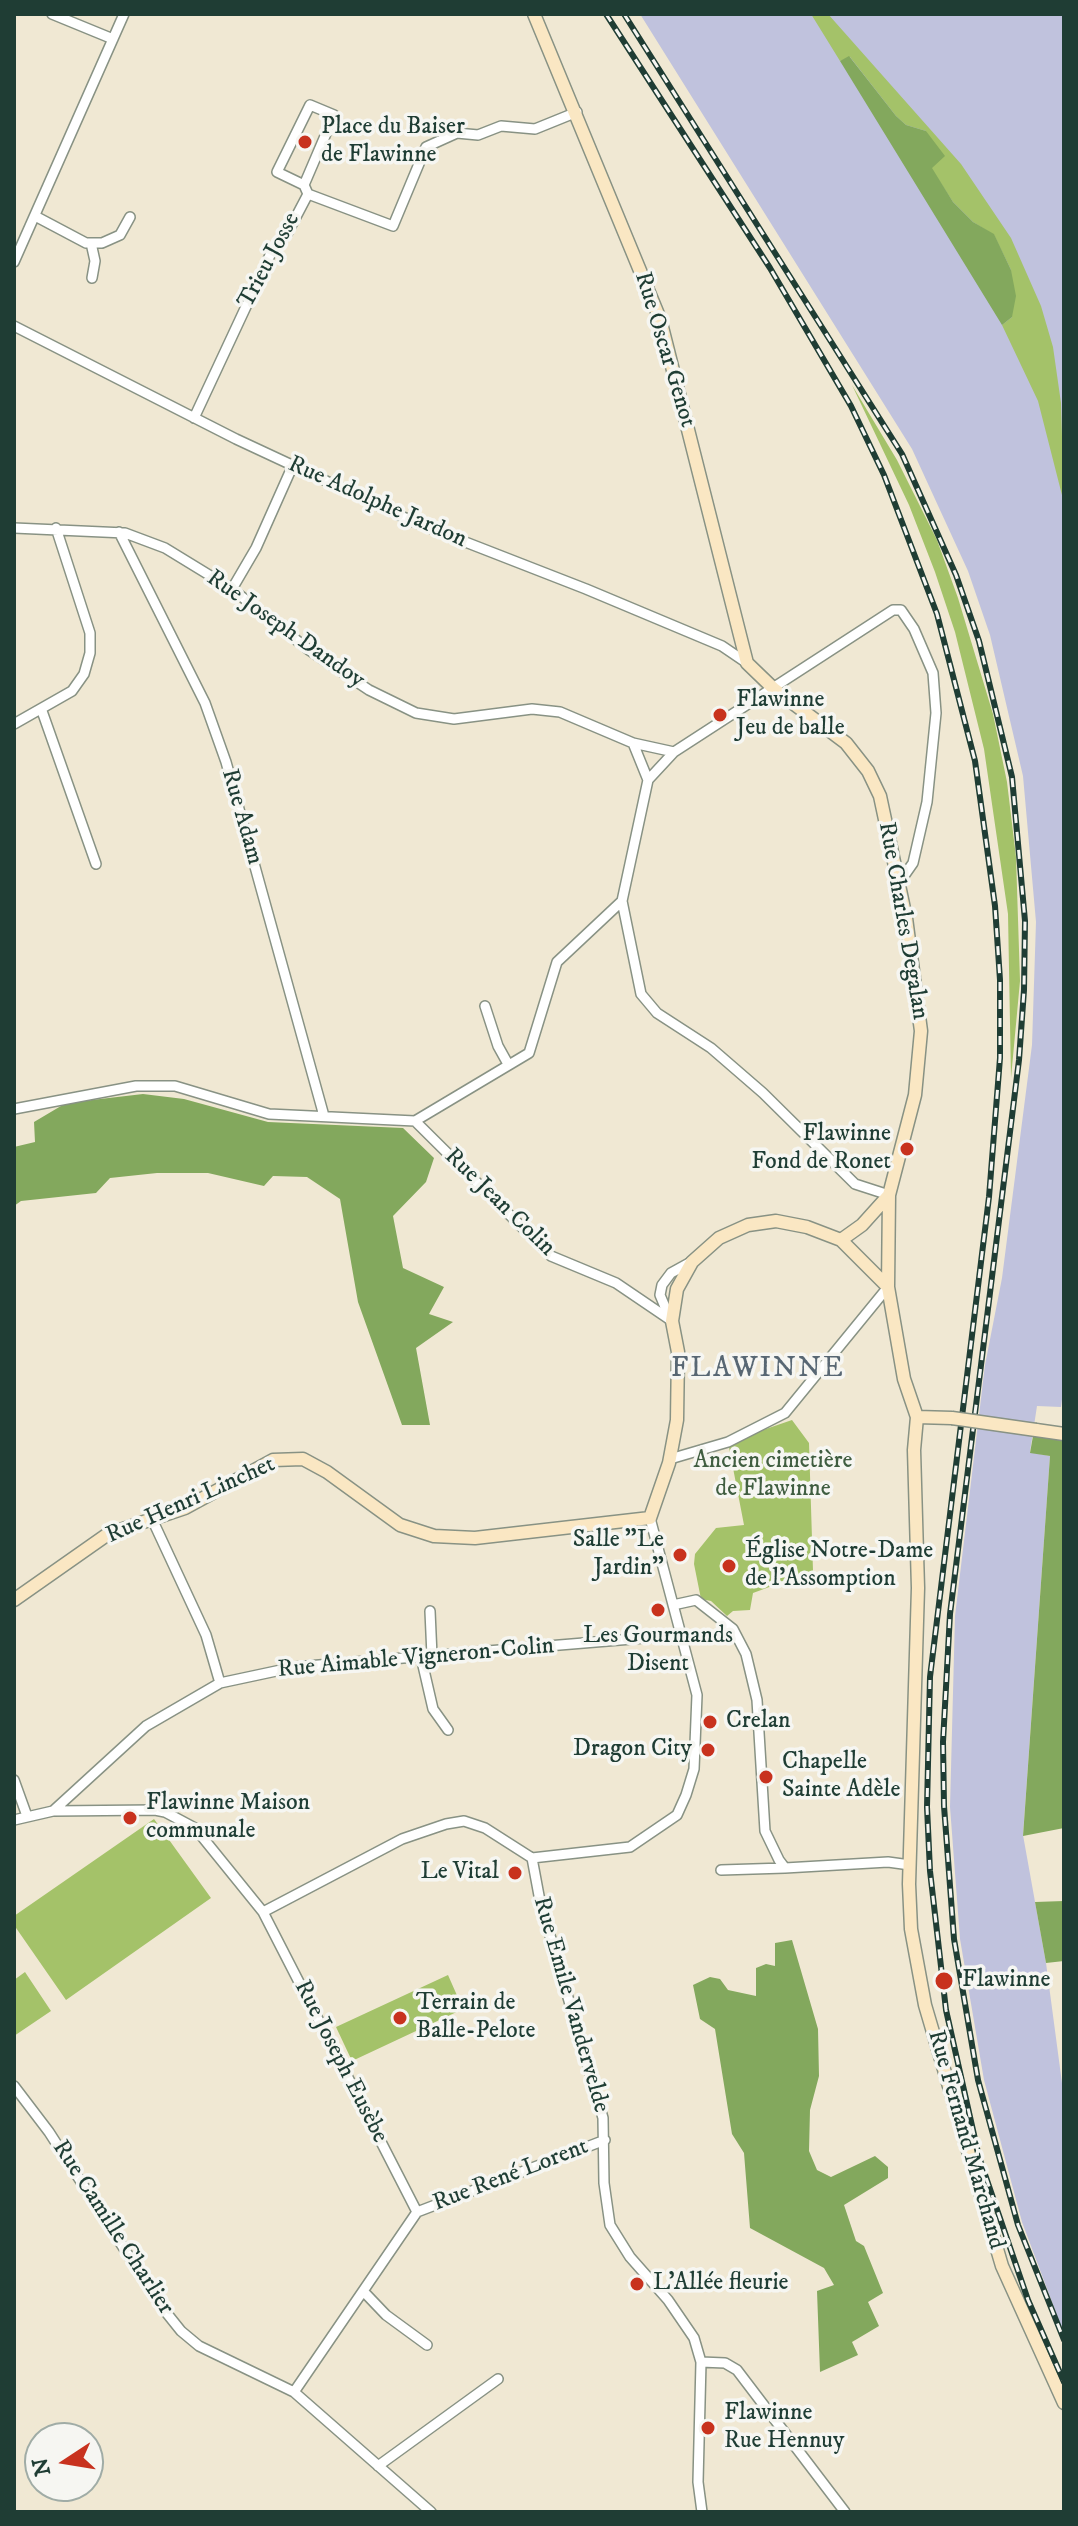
<!DOCTYPE html>
<html>
<head>
<meta charset="utf-8">
<style>
	body { margin:0 }
	#map { position:relative; width:1078px; height:2526px; overflow:hidden; background:#f0e8d3; font-family:"IM FELL DW Pica",serif }
	canvas { display:block }
	.frame { position:absolute; inset:0; border:16px solid #1f3d34; pointer-events:none }
	.north { position:absolute; left:24px; top:2422px; width:80px; height:80px; box-sizing:border-box; background:#f6f6f2; border:2px solid #a0aca6; border-radius:50%; rotate:258deg; font-size:22px; font-weight:700; line-height:32px; text-align:center; color:#1f3d34 }
	.north::after { content:''; display:block; margin:auto; width:28px; height:36px; background:#c8321e; clip-path:polygon(50% 0,100% 100%,50% 72%,0 100%) }
</style>
</head>
<body>
<div id="map">
<canvas width="1078" height="2526"></canvas>
<div class="frame"></div>
<div class="north">N</div>
</div>
<script>
const g = document.querySelector('canvas').getContext('2d');
g.lineJoin = 'round';
function paint(path, color) {
  g.fillStyle = color;
  g.fill(path, 'evenodd');
}
function shape(rows) {
  const path = new Path2D();
  for (const r of rows) {
    path.moveTo(r[0], r[1]);
    for (let i = 2; i < r.length; i += 2) path.lineTo(r[i], r[i + 1]);
  }
  return path;
}
function trace(path, color, width, dash) {
  g.strokeStyle = color;
  g.lineWidth = width;
  g.lineCap = dash ? 'butt' : 'round';
  g.setLineDash(dash || []);
  g.stroke(path);
}
function drawText(font, color, halo, rows, align = 'center') {
  g.font = font + ' "IM FELL DW Pica",serif';
  g.lineWidth = 7;
  g.setLineDash([]);
  g.textBaseline = 'middle';
  g.strokeStyle = halo;
  g.fillStyle = color;
  for (const [text, x, y, turn = 0] of rows) {
    g.save();
    g.translate(x, y);
    g.rotate((+turn || 0) * Math.PI / 180);
    g.textAlign = isNaN(turn) ? turn : align;
    if (halo) g.strokeText(text, 0, 0);
    g.fillText(text, 0, 0);
    g.restore();
  }
}
const industrial = shape([
	[640,14,1064,14,1064,1384,1061,1407,1037,1406,1030,1452,1050,1456,1023,1835,1046,1963,1064,2098,1064,2325,1061,2326,1022,2222,984,2080,960,1939,950,1807,955,1616,985,1365,1002,1278,1032,1045,1036,922,1023,776,990,635,968,571,912,449]
]);
const green = shape([
	[811,14,828,14,961,164,1011,238,1041,306,1053,347,1061,403,1064,503,1038,401,1002,325,1012,317,1011,270,994,235,973,222,953,202,931,168,926,131,906,125,896,116,850,57,840,61],
	[852,385,897,460,937,540,958,598,993,714,1007,782,1016,857,1020,981,1011,1078,1008,914,984,749,955,632,935,572,909,505],
	[792,1420,809,1443,813,1571,753,1593,750,1610,733,1611,727,1616,711,1601,701,1599,694,1564,695,1554,716,1528,744,1525,728,1442],
	[154,1819,211,1898,66,2000,14,1925,14,1916],
	[25,1972,51,2011,14,2036,14,1980],
	[448,1975,463,2009,352,2061,336,2027]
]);
const forest = shape([
	[849,56,896,116,906,125,926,131,945,156,932,168,953,202,973,222,994,234,1011,270,1016,296,1012,317,1002,325,840,61],
	[143,1094,184,1099,268,1122,403,1128,434,1158,426,1182,393,1216,403,1268,444,1287,429,1314,453,1322,416,1348,430,1425,402,1425,358,1302,340,1199,307,1177,273,1176,264,1186,208,1173,157,1173,110,1178,96,1193,21,1201,14,1206,14,1147,35,1142,34,1122,66,1103],
	[1033,1436,1064,1440,1064,1828,1023,1836,1050,1456,1030,1453],
	[1064,1901,1064,1961,1046,1963,1035,1902],
	[792,1940,818,2029,819,2076,810,2110,809,2151,817,2170,831,2177,875,2156,888,2167,888,2178,844,2205,856,2241,864,2246,883,2293,868,2302,879,2326,852,2342,858,2355,820,2372,817,2291,834,2285,824,2268,750,2228,744,2153,732,2134,715,2029,700,2019,693,1985,710,1977,720,1979,728,1990,756,1996,756,1968,766,1964,775,1966,775,1943]
]);
const street = shape([
	[52,14,113,39],
	[304,185,277,172,310,105,334,115,304,185,308,194],
	[35,216,86,243,102,243,120,235,130,217],
	[91,243,95,261,92,278],
	[14,262,124,14],
	[14,326,236,439,414,522,586,589,722,646,747,663],
	[194,418,271,253,287,234,308,194,393,226,426,147,457,133,478,135,501,126,535,129,577,112],
	[14,528,125,533,165,548,232,589,309,650,369,690,416,713,454,719,532,709,560,712,633,743,674,752],
	[119,532,205,703,226,762,324,1116],
	[232,589,256,548,293,465],
	[42,711,96,864],
	[14,724,72,691,84,674,90,653,90,633,56,528],
	[633,743,648,780,622,901,641,994,657,1013,711,1048,763,1093,855,1184,889,1195],
	[648,780,674,752,893,610,901,610,914,629,933,673,936,713,927,802,913,863,899,883],
	[485,1006,498,1046,508,1064],
	[14,1109,136,1086,175,1086,269,1114,415,1121],
	[415,1121,551,1256,616,1283,672,1321],
	[415,1121,529,1053,557,962,622,901],
	[668,1314,660,1295,662,1285,671,1273,691,1262],
	[670,1459,728,1442,785,1413,888,1287],
	[152,1519,206,1635,220,1683],
	[673,1605,696,1600,733,1629,746,1654,757,1700,765,1831,779,1860,785,1868,888,1862,910,1865],
	[430,1611,432,1656],
	[421,1657,433,1709,448,1730],
	[14,1780,27,1816],
	[53,1811,146,1726,220,1683,295,1667,680,1635],
	[14,1820,53,1811,155,1810,165,1812,195,1828,263,1912,417,2212],
	[532,1858,540,1901,603,2118,604,2183,610,2225,630,2257,668,2300,694,2338,701,2362,698,2482,702,2512],
	[532,1858,630,1847,677,1815,686,1795,694,1769,697,1695,650,1518],
	[721,1870,785,1868],
	[263,1912,402,1839,446,1824,464,1821,485,1828,532,1858],
	[14,2086,49,2132,161,2306,181,2331,199,2346,294,2392,431,2512],
	[365,2293,386,2315,427,2345],
	[701,2362,725,2363,737,2370,845,2512],
	[294,2392,417,2212,605,2140],
	[378,2466,498,2379]
]);
const secondary = shape([
	[534,14,660,319,747,663,774,689,846,743,868,771,880,796,906,918,921,1031,915,1095,889,1195,888,1287,904,1379,917,1417,914,1450,918,1588,909,1884,911,1929,925,2005,1002,2266,1064,2403],
	[841,1240,862,1225,889,1195],
	[917,1417,952,1418],
	[1036,1430,1064,1434],
	[14,1600,108,1534,185,1508,273,1460,303,1459,327,1472,400,1525,434,1536,475,1538,650,1518,669,1463,677,1420,678,1352,672,1321,677,1289,692,1262,719,1238,748,1225,776,1221,807,1227,841,1240,888,1287]
]);
const rail = shape([
	[606,14,770,268,851,406,884,475,937,614,975,761,995,906,1000,980,1000,1058,989,1197,930,1677,927,1807,930,1871,946,2010,979,2157,1028,2300,1064,2382],
	[624,14,902,454,956,575,979,641,1012,777,1025,921,1024,990,1019,1060,950,1614,943,1742,944,1806,954,1939,978,2080,1018,2225,1064,2340]
]);
const secondaryBridge = shape([
	[952,1418,1036,1430]
]);
const markers = [
	[305,142,8,"#c8321e"],
	[720,715,8,"#c8321e"],
	[907,1149,8,"#c8321e"],
	[680,1555,8,"#c8321e"],
	[729,1566,8,"#c8321e"],
	[658,1610,8,"#c8321e"],
	[710,1722,8,"#c8321e"],
	[708,1750,8,"#c8321e"],
	[766,1777,8,"#c8321e"],
	[130,1818,8,"#c8321e"],
	[515,1873,8,"#c8321e"],
	[944,1981,10,"#c8321e"],
	[400,2018,8,"#c8321e"],
	[637,2284,8,"#c8321e"],
	[708,2428,8,"#c8321e"]
];
const poiNames = [
	["Place du Baiser",321,128],
	["de Flawinne",321,156],
	["Flawinne",736,701],
	["Jeu de balle",736,729],
	["Flawinne",891,1135,"right"],
	["Fond de Ronet",891,1163,"right"],
	["Salle \"Le",664,1541,"right"],
	["Jardin\"",664,1569,"right"],
	["Église Notre-Dame",745,1552],
	["de l'Assomption",745,1580],
	["Les Gourmands",658,1637,"center"],
	["Disent",658,1665,"center"],
	["Crelan",726,1722],
	["Dragon City",692,1750,"right"],
	["Chapelle",782,1763],
	["Sainte Adèle",782,1791],
	["Flawinne Maison",146,1804],
	["communale",146,1832],
	["Le Vital",499,1873,"right"],
	["Flawinne",962,1981],
	["Terrain de",416,2004],
	["Balle-Pelote",416,2032],
	["L'Allée fleurie",653,2284],
	["Flawinne",724,2414],
	["Rue Hennuy",724,2442]
];
const streetNames = [
	["Trieu Josse",270,261,-62],
	["Rue Oscar Genot",664,350,73],
	["Rue Adolphe Jardon",377,503,24],
	["Rue Joseph Dandoy",285,630,35],
	["Rue Adam",241,817,74],
	["Rue Charles Degalan",902,921,80],
	["Rue Jean Colin",499,1203,44],
	["Rue Henri Linchet",191,1501,-24],
	["Rue Aimable Vigneron-Colin",416,1659,-5],
	["Rue Emile Vandervelde",570,2005,74],
	["Rue Joseph Eusèbe",340,2062,63],
	["Rue Fernand Marchand",965,2140,74],
	["Rue René Lorent",511,2176,-21],
	["Rue Camille Charlier",112,2228,57]
];
const parkNames = [
	["Ancien cimetière",773,1462],
	["de Flawinne",773,1490]
];
const quarterNames = [
	["FLAWINNE",758,1370]
];
paint(industrial, '#c0c2dd');
paint(green, '#a4c269');
paint(forest, '#83a85d');
trace(street, '#889284', 12);
trace(secondary, '#889284', 15);
trace(street, '#fff', 9);
trace(secondary, '#fae7c3', 12);
trace(rail, '#1f3d34', 6);
trace(rail, '#f6f6f2', 3, [9]);
trace(secondaryBridge, '#889284', 15, []);
trace(secondaryBridge, '#fae7c3', 12);
for (const [x, y, r, color] of markers) {
  const dot = new Path2D();
  dot.arc(x, y, r, 0, 2 * Math.PI);
  g.fillStyle = color;
  g.fill(dot);
  trace(dot, '#f6f6f2', 3);
}
drawText('24px', '#1f3d34', '#f6f6f2', poiNames, 'left');
drawText('24px', '#1f3d34', '#f6f6f2', streetNames);
drawText('24px', '#405e41', '#f6f6f2', parkNames);
g.letterSpacing = '2px';
drawText('28px', '#586773', '#f6f6f2', quarterNames);
g.letterSpacing = '0px';
</script>
</body>
</html>
